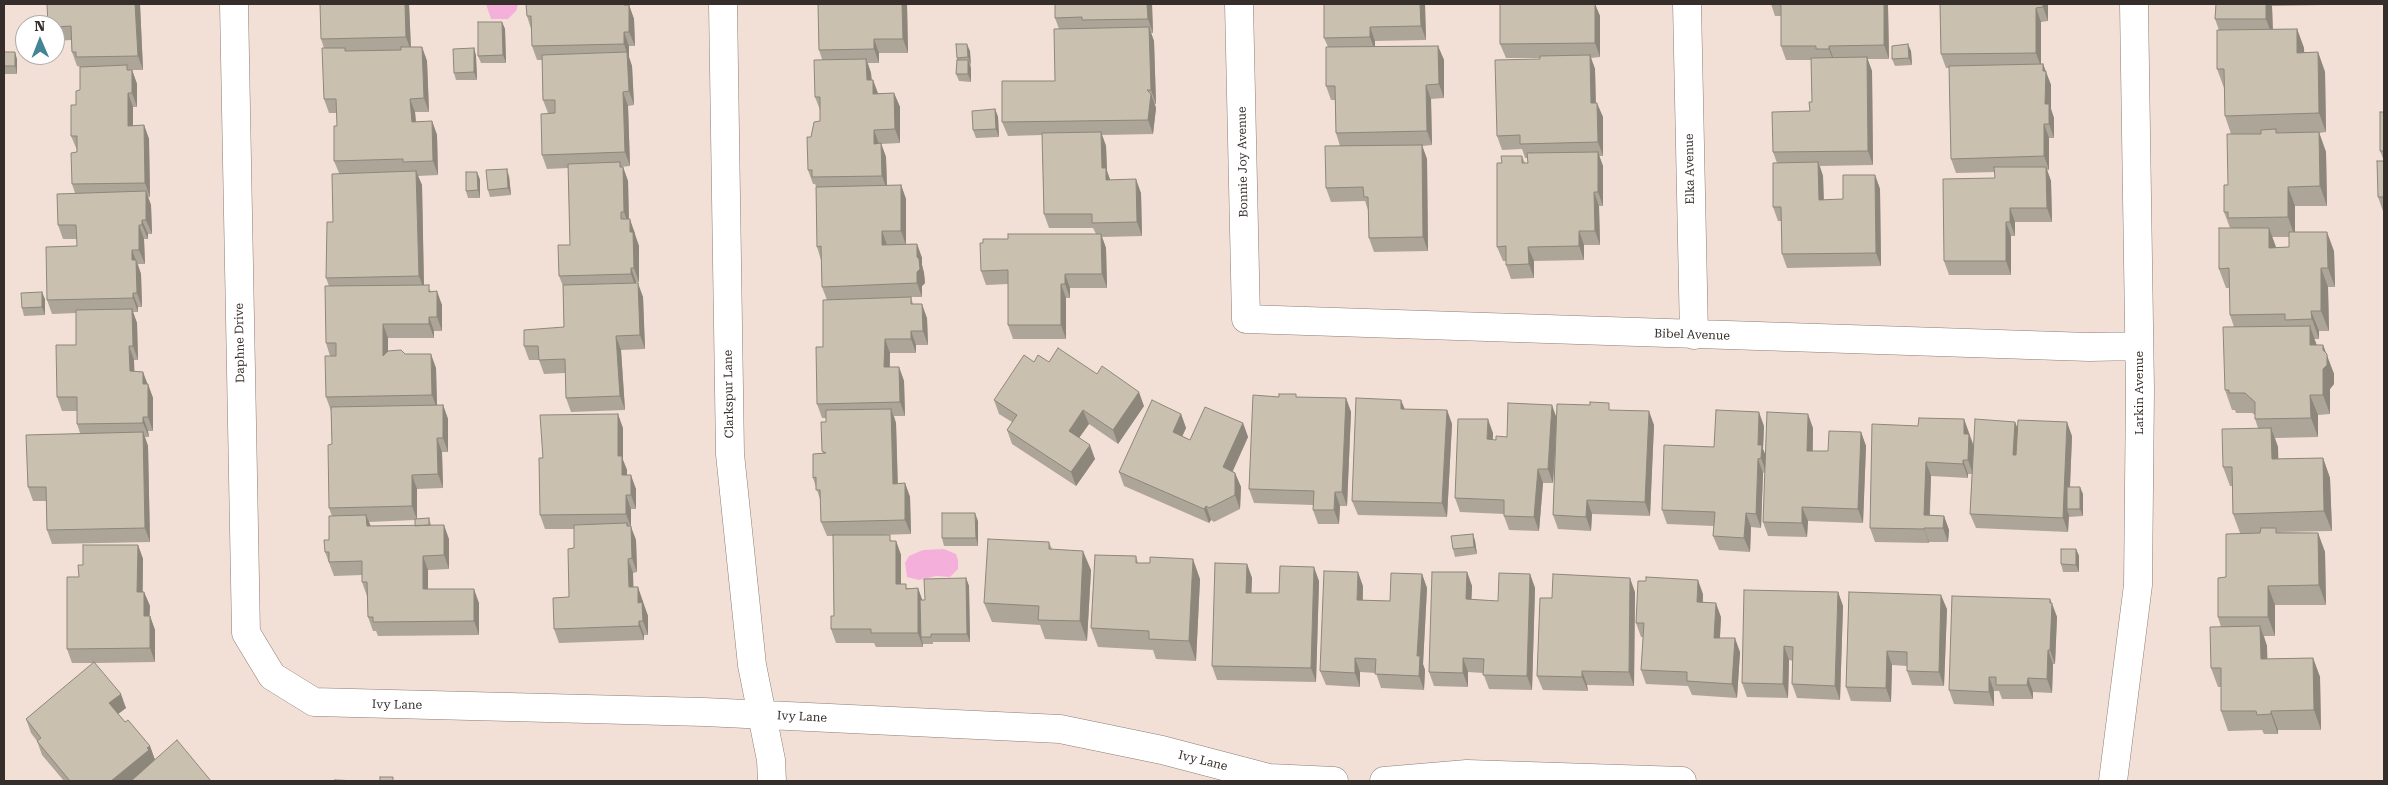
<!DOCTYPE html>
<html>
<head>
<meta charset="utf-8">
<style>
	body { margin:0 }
	#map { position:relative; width:2388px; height:785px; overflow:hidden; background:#f2e0d6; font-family:"Roboto Serif",serif }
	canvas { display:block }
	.frame { position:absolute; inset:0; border:5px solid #352e2a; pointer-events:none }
	.north { position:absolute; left:15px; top:15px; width:50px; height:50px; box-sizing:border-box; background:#fff; border:1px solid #aeabaa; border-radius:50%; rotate:359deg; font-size:14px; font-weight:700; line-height:20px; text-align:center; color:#352e2a }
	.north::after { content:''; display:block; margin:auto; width:18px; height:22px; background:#438497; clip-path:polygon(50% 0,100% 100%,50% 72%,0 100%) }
</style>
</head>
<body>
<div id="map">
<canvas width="2388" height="785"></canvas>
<div class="frame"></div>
<div class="north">N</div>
</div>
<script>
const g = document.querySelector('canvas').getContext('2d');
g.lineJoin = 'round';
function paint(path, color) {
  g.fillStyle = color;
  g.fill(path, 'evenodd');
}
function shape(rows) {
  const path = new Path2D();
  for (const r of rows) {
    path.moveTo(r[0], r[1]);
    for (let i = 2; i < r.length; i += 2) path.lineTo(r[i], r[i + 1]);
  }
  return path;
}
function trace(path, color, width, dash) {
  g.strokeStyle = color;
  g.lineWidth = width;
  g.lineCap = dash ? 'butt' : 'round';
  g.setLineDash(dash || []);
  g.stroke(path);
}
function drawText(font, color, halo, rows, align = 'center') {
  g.font = font + ' "Roboto Serif",serif';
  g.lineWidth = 4;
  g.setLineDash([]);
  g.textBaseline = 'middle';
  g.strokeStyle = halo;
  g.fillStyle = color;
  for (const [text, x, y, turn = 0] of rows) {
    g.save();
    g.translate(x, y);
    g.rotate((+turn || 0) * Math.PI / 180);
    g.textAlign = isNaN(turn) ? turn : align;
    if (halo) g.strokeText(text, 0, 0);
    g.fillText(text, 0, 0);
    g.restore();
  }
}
const water = shape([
	[486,4,517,4,518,5,516,11,508,19,491,19],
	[944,549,956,554,958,560,958,569,950,577,936,576,919,580,907,577,905,563,909,556,923,550]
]);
const minor = shape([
	[234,4,246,633,272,676,314,702,704,712,1060,729,1162,750,1269,778,1334,781],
	[723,4,730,454,752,665,771,760,772,781],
	[1239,4,1246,319,2089,347,2139,346],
	[1687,4,1694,335],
	[1384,781,1467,774,1682,781],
	[2113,781,2138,585,2140,389,2134,4]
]);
const wall = shape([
	[47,4,140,4,143,70,132,70,137,84,137,107,133,107,133,126,144,125,149,139,150,197,148,197,151,205,152,234,148,234,148,239,144,239,145,264,138,264,141,274,142,307,138,307,138,312,133,312,137,323,138,360,134,360,134,371,143,372,153,398,153,431,148,431,149,437,145,437,148,446,150,542,52,544,47,530,46,501,33,501,28,487,80,433,77,424,77,411,62,411,57,397,76,345,76,313,52,314,47,300,77,246,77,239,63,239,58,225,75,193,72,184,77,150,71,136,76,105,80,90,80,67,77,66,72,52,71,40,55,41,55,25],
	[409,4,411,47,422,47,427,61,429,112,415,112,416,122,432,121,437,135,438,175,418,176,422,185,424,285,431,291,442,305,442,331,434,331,434,338,388,338,388,351,405,354,436,368,437,405,443,405,448,419,448,452,442,452,443,488,417,489,417,519,429,518,431,525,449,539,449,569,428,570,428,589,479,603,479,635,378,636,376,631,373,631,368,617,367,596,362,582,362,575,334,576,325,552,329,540,332,516,329,508,332,444,331,411,326,397,330,356,326,343,329,286,326,278,339,173,334,161,337,126,337,113,329,113,324,99,324,48,321,39],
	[415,520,415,526,370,526,369,522],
	[526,4,628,4,628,5,629,5,634,19,635,46,629,46,629,57,632,66,634,105,628,106,630,166,621,167,623,167,628,181,629,219,635,233,635,236,639,246,639,282,636,282,636,284,643,297,645,349,621,350,625,410,571,412,566,398,565,373,544,374,539,360,529,360,524,346,564,327,563,286,559,276,570,245,568,168,547,169,542,155,548,113,543,100,542,60,537,60,532,46,531,29,527,16],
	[818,4,907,4,908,53,879,53,879,63,868,63,871,73,872,80,873,80,878,93,894,93,900,107,900,143,881,144,886,157,887,185,901,185,906,199,906,244,917,244,922,258,922,265,924,273,925,283,922,286,922,297,911,297,913,304,927,318,928,345,916,345,916,353,890,353,890,367,899,367,904,381,905,416,894,416,896,423,898,484,905,483,910,497,911,534,881,535,892,541,896,541,901,555,901,584,907,588,918,588,922,600,925,600,966,578,969,586,970,642,933,642,933,644,923,644,923,647,876,647,874,643,836,643,831,629,834,616,833,536,827,536,821,522,821,502,813,478,823,453,822,451,826,422,826,418,822,418,817,404,823,347,827,300,822,287,821,260,817,247,816,187,815,184,813,184,808,170,811,137,820,121,820,110,815,97,822,59,819,50],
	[1055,4,1152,4,1153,33,1151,33,1154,41,1156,104,1155,104,1156,108,1153,134,1102,135,1106,146,1107,171,1110,180,1141,193,1142,236,1102,237,1106,248,1107,288,1070,288,1070,298,1066,298,1066,339,1013,339,1008,325,1008,284,986,285,981,271,1008,239,1096,234,1093,228,1049,228,1044,214,1042,135,1008,136,1002,122,1055,81,1059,29,1055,18],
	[1425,4,1426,40,1375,41,1375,46,1438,46,1444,60,1444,98,1431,99,1432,145,1422,146,1427,159,1428,251,1374,252,1369,238,1368,210,1365,201,1331,202,1326,188,1340,146,1336,133,1335,100,1331,100,1326,86,1328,47,1324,38],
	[1500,4,1595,4,1600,16,1600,57,1591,58,1595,69,1596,103,1603,117,1603,156,1599,156,1603,166,1603,206,1599,206,1600,245,1584,245,1584,260,1534,261,1534,278,1511,279,1506,265,1506,261,1503,261,1497,247,1502,163,1522,156,1525,163,1528,163,1527,158,1525,158,1522,149,1502,150,1497,136,1540,58,1506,58,1500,44],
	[1771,4,1888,4,1888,6,1889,59,1867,59,1872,71,1873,165,1820,166,1823,176,1824,200,1843,199,1875,175,1880,189,1881,266,1787,268,1782,254,1781,221,1778,221,1773,207,1777,163,1773,152,1810,111,1812,102,1811,60,1786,60,1781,46,1781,16,1775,16],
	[1940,4,2048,4,2048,21,2041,22,2041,64,2043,64,2051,85,2051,109,2054,118,2054,138,2049,138,2049,170,2047,170,2051,181,2052,222,2015,222,2015,236,2011,236,2011,275,1949,275,1944,261,1995,178,1995,172,1956,173,1951,159,1949,68,1946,68,1941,54],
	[2216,4,2324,4,2324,5,2272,6,2273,29,2297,29,2304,48,2304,52,2318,52,2325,72,2326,132,2319,133,2326,152,2327,206,2295,206,2295,232,2334,251,2335,287,2328,287,2329,331,2319,331,2319,339,2314,339,2317,345,2323,345,2334,374,2334,384,2330,389,2330,414,2318,415,2318,437,2275,438,2278,447,2278,459,2323,458,2330,478,2332,531,2278,532,2318,533,2325,552,2326,605,2275,605,2275,636,2264,636,2267,646,2267,659,2313,658,2320,677,2321,730,2278,730,2278,734,2264,734,2262,730,2228,731,2221,711,2221,687,2218,687,2211,668,2221,627,2218,617,2226,577,2240,533,2233,514,2232,486,2230,486,2223,467,2258,428,2255,419,2255,415,2252,413,2236,413,2235,410,2232,410,2225,390,2234,327,2230,315,2230,288,2226,288,2219,269,2230,228,2224,212,2228,185,2231,134,2225,116,2224,88,2217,69,2219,30,2215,19],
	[2272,237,2289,237,2289,247,2276,248],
	[502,22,505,29,506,63,481,63,478,56],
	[474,48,476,56,477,80,456,80,454,73],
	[970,51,971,82,959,81,956,74,957,60,957,58],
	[1911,51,1912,65,1895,66,1892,59],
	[4,52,17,59,17,74,4,74],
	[995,109,998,117,999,137,976,138,973,130],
	[2384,112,2384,214,2378,197,2384,161,2380,151],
	[477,172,480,180,480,198,468,198,466,191],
	[509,176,511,195,490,197,488,190],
	[45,299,45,315,24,316,22,308],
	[1034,362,1049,362,1144,406,1118,444,1089,424,1079,438,1095,459,1076,486,1012,444,1007,430,1012,422,999,414,994,400],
	[1279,397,1346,398,1351,412,1347,506,1340,506,1339,524,1318,524,1313,510,1313,505,1254,503,1249,489],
	[1401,400,1405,409,1447,410,1452,424,1447,517,1358,515,1352,501],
	[1612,410,1654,425,1650,516,1592,514,1591,531,1558,529,1553,515,1555,455,1553,483,1543,483,1539,531,1509,530,1504,516,1504,514,1460,512,1455,498,1493,433,1493,440,1496,440,1507,437,1556,416],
	[1181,414,1186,428,1182,436,1190,440,1243,423,1248,437,1233,471,1235,473,1241,487,1240,509,1214,522,1211,520,1209,523,1124,486,1119,472],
	[1964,419,1974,446,2015,422,2018,429,2072,436,2070,487,2083,494,2083,516,2069,517,2069,515,2068,532,1976,528,1970,514,1972,474,1968,474,1968,478,1931,476,1930,515,1944,516,1949,530,1948,542,1929,542,1929,543,1875,542,1870,528,1918,426],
	[1764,426,1763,449,1766,456,1813,428,1813,451,1828,451,1861,432,1866,446,1863,523,1808,521,1807,537,1768,536,1763,522,1765,472,1763,473,1761,528,1751,527,1750,552,1719,550,1713,536,1714,526,1667,524,1662,510,1714,447],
	[623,428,623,460,627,470,627,475,636,489,636,509,631,509,631,527,636,540,637,572,633,573,633,587,643,601,643,604,648,616,648,635,644,635,644,640,559,643,554,629,569,597,574,548,574,529,545,529,540,515,543,458],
	[978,521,978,546,944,546,942,538],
	[1473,534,1475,541,1477,554,1455,557,1453,549],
	[1049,542,1052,549,1091,570,1087,641,1045,639,1040,625,992,622,984,603],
	[138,545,143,559,143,592,144,592,150,606,149,616,150,616,155,630,155,662,95,663,126,708,118,714,125,722,150,746,155,760,153,761,153,762,211,781,64,781,42,755,37,741,31,733,26,719,94,663,72,663,67,649,79,577,83,565],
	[2076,549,2079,556,2079,572,2063,572,2061,564],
	[1136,556,1138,563,1200,579,1196,661,1156,659,1153,650,1098,647,1091,628],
	[1247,564,1252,578,1251,593,1279,593,1319,581,1316,682,1217,680,1212,666],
	[1467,572,1472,586,1471,600,1498,601,1530,574,1535,588,1532,690,1489,689,1483,673,1468,672,1468,687,1434,686,1429,672],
	[1422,574,1427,588,1423,664,1425,670,1424,690,1381,688,1376,673,1360,672,1360,687,1326,685,1320,671,1363,586,1363,600,1390,601],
	[1635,592,1634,686,1587,685,1588,691,1543,690,1537,676,1552,598],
	[1838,592,1843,606,1840,700,1797,698,1792,684,1793,661,1789,660,1788,698,1747,697,1742,683],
	[1849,592,1947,609,1944,686,1912,685,1907,671,1907,666,1892,665,1891,702,1851,701,1846,687],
	[1703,594,1703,603,1721,617,1720,638,1740,652,1737,698,1692,695,1688,686,1646,684,1641,670,1643,637,1641,637,1636,623],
	[2051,603,2052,603,2057,617,2055,664,2053,664,2052,693,2033,692,2033,699,2002,699,1999,691,1994,691,1994,706,1954,704,1949,690]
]);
const shadedWall = shape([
	[135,4,140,4,143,70,138,56],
	[405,4,409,4,411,51,406,37],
	[902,4,907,4,908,53,903,39],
	[1147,4,1152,4,1153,33,1148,19],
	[1420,4,1425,4,1426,40,1421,26],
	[1595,4,1600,16,1600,57,1595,43],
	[1884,4,1888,4,1888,6,1889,59,1884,45],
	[2043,4,2048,4,2048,21,2043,7],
	[2266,4,2271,4,2272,6,2273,38,2266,19],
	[629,5,634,19,635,46,629,32],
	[2036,8,2041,22,2041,67,2036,53],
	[502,22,505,29,506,63,503,55],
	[1149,27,1154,41,1156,104,1151,90],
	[1370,27,1375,41,1375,51,1370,37],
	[2297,29,2304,48,2305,72,2297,53],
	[624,32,629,46,629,57,632,66,634,105,629,91,627,53,624,44],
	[874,39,879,53,879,63,874,49],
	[967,44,970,51,971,65,968,57],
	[1908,44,1911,51,1912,65,1909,58],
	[1438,46,1444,60,1444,98,1439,84],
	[1829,46,1834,60,1834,63,1829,49],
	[422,47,427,61,429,112,424,98],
	[474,48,476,56,477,80,474,72],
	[15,52,17,59,17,74,15,66],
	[2318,52,2325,72,2326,132,2319,113],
	[1590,55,1595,69,1596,117,1591,103],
	[1867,57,1872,71,1873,165,1868,151],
	[866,59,871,73,872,94,867,80],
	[968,60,971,68,971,82,968,74],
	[2043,64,2051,85,2051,109,2054,118,2054,138,2049,124,2045,104],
	[132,70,137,84,137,107,132,93],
	[873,80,878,94,873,94],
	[1426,85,1431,99,1432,145,1427,131],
	[623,92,628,106,630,166,625,152],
	[128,93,133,107,133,140,128,126],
	[894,93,900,107,900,143,895,129],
	[1151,94,1156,108,1153,134,1148,120],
	[410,99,415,112,417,136,412,122],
	[1597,103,1603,117,1603,156,1598,142],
	[995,109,998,117,999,137,996,129],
	[432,121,437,135,438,175,433,161],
	[2044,124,2049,138,2049,170,2044,156],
	[144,125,149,139,150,197,145,183],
	[874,130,879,144,874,144],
	[1101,132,1106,146,1107,171,1111,182,1111,194,1102,168],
	[2319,132,2326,152,2327,206,2320,186],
	[881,143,886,157,887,190,882,176],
	[1422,145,1427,159,1428,251,1423,237],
	[1598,152,1603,166,1603,206,1598,192],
	[620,162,623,173,623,167,628,181,629,226,624,212],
	[1818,162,1823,176,1824,214,1819,200],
	[2046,167,2051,181,2052,222,2047,208],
	[507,169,509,176,511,195,508,188],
	[416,171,422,185,424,290,419,276],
	[477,172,480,180,480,198,478,190],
	[1875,175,1880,189,1881,266,1876,253],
	[1136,179,1141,193,1142,236,1137,222],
	[901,185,906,199,906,245,901,231],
	[2288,187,2295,206,2295,237,2288,217],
	[146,191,151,205,152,234,146,220],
	[1594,192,1599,206,1600,245,1595,231],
	[2010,208,2015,222,2015,236,2010,222],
	[630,219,639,246,639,282,634,268,630,232],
	[142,220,148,234,148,239,142,225],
	[2006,222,2011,236,2011,275,2006,261],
	[139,225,144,239,145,264,139,250],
	[2269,228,2276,247,2276,267,2269,248],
	[882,231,887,245,882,245],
	[1579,231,1584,245,1584,260,1579,246],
	[2327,232,2334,251,2335,287,2328,268],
	[1101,234,1106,248,1107,288,1102,274],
	[917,244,922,258,922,265,924,273,925,283,922,286,922,297,917,283],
	[1528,247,1534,261,1534,278,1529,264],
	[132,250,141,274,142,307,137,293,132,260],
	[631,268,636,282,636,288,631,274],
	[2321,268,2328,287,2329,331,2321,311],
	[1065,274,1070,288,1070,298,1065,284],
	[638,283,643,297,645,349,640,335],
	[1061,284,1066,298,1066,339,1061,325],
	[437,291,442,305,442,331,437,317],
	[42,292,45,299,45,315,42,307],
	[133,293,138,307,138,312,133,298],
	[922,304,927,318,928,345,923,331],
	[132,309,137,323,138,360,133,346],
	[2311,311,2319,331,2319,339,2312,319],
	[429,317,434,331,434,338,429,324],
	[383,324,388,338,388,369,383,356],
	[2310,326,2317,346,2310,345],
	[911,331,916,345,916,353,911,339],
	[616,336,621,350,625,410,620,396],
	[885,339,890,353,889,381,884,367],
	[2323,345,2334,374,2334,384,2330,389,2330,414,2323,395],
	[129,346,134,360,135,385,130,371],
	[431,354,436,368,437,409,432,395],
	[899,367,904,381,905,416,900,402],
	[143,372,148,386,143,384],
	[148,384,153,398,153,431,148,417],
	[1139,392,1144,406,1118,444,1113,430],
	[2310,395,2318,415,2318,437,2311,418],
	[1346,398,1351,412,1347,506,1342,492],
	[1401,400,1406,414,1401,409],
	[443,405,448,419,448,452,443,438],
	[1552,405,1557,419,1553,483,1548,469],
	[891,409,896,423,898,498,893,484],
	[1083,410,1089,424,1074,445,1069,431],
	[1447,410,1452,424,1447,517,1442,503],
	[1649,411,1654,425,1650,516,1645,502],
	[1759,412,1764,426,1763,449,1767,459,1766,472,1761,458,1758,445],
	[618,414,623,428,623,460,627,470,627,489,622,475,618,456],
	[1181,414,1186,428,1178,446,1173,432],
	[1808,414,1813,428,1812,465,1807,451],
	[143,417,148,431,149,437,143,423],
	[1488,419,1493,433,1492,453,1487,439],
	[1964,419,1974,448,1973,474,1968,460,1964,434],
	[2015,422,2020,435,2019,469,2013,455],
	[2067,422,2072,436,2069,509,2067,509,2069,515,2068,532,2063,518],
	[1243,423,1248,437,1228,481,1223,467],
	[2271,428,2278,447,2279,479,2272,459],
	[143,432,148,446,150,542,145,528],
	[1861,432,1866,446,1863,523,1858,509],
	[437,438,442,452,443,488,438,474],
	[1090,445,1095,459,1076,486,1071,472],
	[2323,458,2330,478,2332,531,2324,511],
	[1758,459,1763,473,1761,528,1756,514],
	[1963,460,1968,474,1968,478,1963,464],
	[1926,462,1931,476,1929,529,1924,515],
	[1538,469,1543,483,1539,531,1534,517],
	[1235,473,1241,487,1240,509,1235,495],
	[412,475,417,489,417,520,412,506],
	[631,475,636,489,636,509,631,495],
	[905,483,910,497,911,534,905,520],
	[2080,487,2083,494,2083,516,2080,509],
	[1335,492,1340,506,1339,524,1334,510],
	[626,495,631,509,631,527,636,540,637,572,632,558,627,526,627,523,631,535,631,527,626,514],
	[1587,500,1592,514,1591,531,1586,517],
	[1206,506,1211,520,1209,523,1204,509],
	[1802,507,1808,521,1807,537,1802,523],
	[975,513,978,521,978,546,976,538],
	[1746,513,1751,527,1750,552,1744,538],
	[366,515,372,529,367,526],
	[1944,516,1949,530,1948,542,1943,528],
	[444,525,449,539,449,569,444,555],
	[1924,528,1929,542,1929,543,1924,529],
	[2318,533,2325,552,2326,605,2319,585],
	[1473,534,1475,541,1477,554,1474,547],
	[896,541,901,555,901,598,896,584],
	[138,545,143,559,142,606,137,592],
	[2076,549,2079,556,2079,572,2076,565],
	[1083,551,1091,570,1087,641,1080,621],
	[423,556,428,570,428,603,423,589],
	[628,559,633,573,634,601,629,587],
	[1193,559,1200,579,1196,661,1189,641],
	[1247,564,1252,578,1251,607,1246,593],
	[1314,567,1319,581,1316,682,1311,668],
	[1358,572,1363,586,1362,614,1357,600],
	[1467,572,1472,586,1471,613,1466,599],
	[1422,574,1427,588,1423,664,1425,670,1424,690,1419,676,1417,656],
	[1530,574,1535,588,1532,690,1527,676],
	[966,578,969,586,970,642,967,634],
	[1630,578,1635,592,1634,686,1629,672],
	[1698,580,1703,594,1702,616,1697,602],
	[2268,586,2275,605,2275,636,2268,617],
	[638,587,648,616,648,635,643,621,638,603],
	[918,588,923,602,921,637,923,644,923,647,918,633],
	[474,589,479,603,479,635,474,621],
	[144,592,150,606,149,630,144,616],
	[1838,592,1843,606,1840,700,1835,686],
	[1941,595,1947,609,1944,686,1939,672],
	[2050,599,2057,617,2055,664,2050,650],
	[1716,603,1721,617,1719,652,1714,638],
	[150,616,155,630,155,662,150,648],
	[639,621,644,635,644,640,639,626],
	[2260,626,2267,646,2268,678,2261,659],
	[1735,638,1740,652,1737,698,1732,684],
	[1784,646,1789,660,1788,698,1783,684],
	[2048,650,2053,664,2052,693,2047,679],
	[1887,651,1892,665,1891,702,1886,688],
	[1355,658,1360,672,1360,687,1355,673],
	[1463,658,1468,672,1468,687,1463,673],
	[2313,658,2320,677,2321,730,2314,710],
	[1582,671,1587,685,1588,691,1582,677],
	[1989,677,1994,691,1994,706,1989,692],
	[2028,678,2033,692,2033,699,2027,685],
	[121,694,126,708,114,717,109,703],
	[2271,711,2278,730,2278,734,2271,714],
	[150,746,155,760,153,761,154,764,133,781,111,781]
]);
const building = shape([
	[47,4,135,4,138,56,76,57,76,52,72,52,71,26,55,27,55,25,48,25,47,4],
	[320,4,405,4,406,37,321,39,320,4],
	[526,4,624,4,624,5,629,5,629,32,624,32,624,44,532,46,531,16,527,16,526,4],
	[818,4,902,4,903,39,874,39,874,49,819,50,818,4],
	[1055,4,1147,4,1148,19,1082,20,1082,17,1055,18,1055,4],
	[1324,4,1420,4,1421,26,1370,27,1370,37,1324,38,1324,4],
	[1500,4,1595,4,1595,43,1500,44,1500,4],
	[1781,4,1884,4,1884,45,1829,46,1829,49,1816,49,1816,46,1781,46,1781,4],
	[1940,4,2043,4,2043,7,2036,8,2036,53,1941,54,1940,4],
	[2216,4,2266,4,2266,19,2215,19,2216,4],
	[478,22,502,22,503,55,478,56,478,22],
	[1149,27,1151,90,1147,90,1151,94,1148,120,1002,122,1002,81,1055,81,1054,29,1149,27],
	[2297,29,2297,53,2318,52,2319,113,2225,116,2224,69,2217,69,2217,30,2297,29],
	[956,44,967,44,968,57,957,58,956,44],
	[1908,44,1909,58,1892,59,1892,46,1908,44],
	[1438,46,1439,84,1426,85,1427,131,1336,133,1335,86,1326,86,1326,47,1438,46],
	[401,47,422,47,424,98,410,99,412,122,432,121,433,161,403,162,403,159,334,161,334,126,337,126,336,99,324,99,322,48,345,48,345,51,401,50,401,47],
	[474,48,474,72,454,73,453,49,474,48],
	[4,52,15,52,15,66,4,66,4,52],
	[627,52,629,91,623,92,625,152,542,155,541,114,555,113,555,100,543,100,542,55,627,52],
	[1590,55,1591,103,1597,103,1598,142,1520,144,1520,135,1497,136,1495,60,1540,59,1540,56,1590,55],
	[1867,57,1868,151,1773,152,1772,112,1810,111,1809,102,1812,102,1811,58,1867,57],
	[866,59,867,80,873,80,873,94,894,93,895,129,874,130,874,144,881,143,882,176,812,177,812,170,808,170,807,137,811,137,814,122,820,121,820,97,815,97,814,60,866,59],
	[957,60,968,60,968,74,956,74,957,60],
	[2043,64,2043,71,2046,71,2045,104,2049,104,2049,124,2044,124,2044,156,1951,159,1949,66,2043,64],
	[127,65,127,70,132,70,132,93,128,93,128,126,144,125,145,183,72,184,71,153,77,152,77,136,71,136,71,105,76,105,76,91,80,90,80,67,127,65],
	[995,109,996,129,973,130,972,111,995,109],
	[2380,112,2384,112,2384,151,2380,151,2380,112],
	[2276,129,2276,133,2319,132,2320,186,2288,187,2288,217,2228,218,2228,212,2224,212,2224,185,2228,185,2227,134,2261,134,2261,130,2276,129],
	[1101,132,1102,168,1106,168,1106,180,1136,179,1137,222,1092,223,1092,214,1044,214,1042,133,1101,132],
	[1422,145,1423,237,1369,238,1368,197,1364,197,1363,187,1326,188,1325,146,1422,145],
	[1598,152,1598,192,1594,192,1595,231,1579,231,1579,246,1528,247,1529,264,1506,265,1506,246,1497,247,1497,163,1502,163,1501,156,1522,156,1522,163,1528,163,1527,153,1598,152],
	[2377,161,2384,161,2384,197,2378,197,2377,161],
	[620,162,620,167,623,167,624,212,621,212,621,219,630,219,630,232,633,232,634,268,631,268,631,274,559,276,558,245,570,245,568,164,620,162],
	[1818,162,1819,200,1843,199,1843,175,1875,175,1876,253,1782,254,1781,207,1773,207,1773,163,1818,162],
	[1994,167,2046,167,2047,208,2010,208,2010,222,2006,222,2006,261,1944,261,1943,179,1995,178,1994,167],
	[507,169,508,188,488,190,486,170,507,169],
	[416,171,419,276,326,278,327,222,333,222,332,174,416,171],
	[466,172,477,172,478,190,466,191,466,172],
	[901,185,901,231,882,231,882,245,917,244,917,257,919,259,920,269,917,272,917,283,822,287,821,246,817,247,816,187,901,185],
	[146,191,146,220,142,220,142,225,139,225,139,250,132,250,132,260,136,260,137,293,133,293,133,298,47,300,46,247,77,246,76,225,58,225,57,194,146,191],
	[2219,228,2269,228,2269,248,2289,247,2289,232,2327,232,2328,268,2321,268,2321,311,2311,311,2312,319,2285,320,2285,314,2230,315,2229,268,2219,269,2219,228],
	[1008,234,1101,234,1102,274,1065,274,1065,284,1061,284,1061,325,1008,325,1008,270,981,271,980,243,983,243,983,239,1008,239,1008,234],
	[638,283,640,335,616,336,620,396,566,398,565,359,539,360,538,346,524,346,524,330,564,327,563,285,638,283],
	[429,285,429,292,437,291,437,317,429,317,429,324,383,324,383,356,388,351,401,350,405,354,431,354,432,395,326,397,325,356,336,356,336,343,326,343,325,286,429,285],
	[42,292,42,307,22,308,21,293,42,292],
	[911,297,911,304,922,304,923,331,911,331,911,339,885,339,884,367,899,367,900,402,817,404,816,347,823,347,823,300,911,297],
	[132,309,133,346,129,346,130,371,143,372,143,384,148,384,148,417,143,417,143,423,77,424,77,397,57,397,56,345,76,345,76,310,132,309],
	[2310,326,2310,345,2323,345,2323,350,2327,354,2327,365,2323,369,2323,395,2310,395,2311,418,2255,419,2255,402,2245,393,2229,393,2229,390,2225,390,2223,327,2310,326],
	[1058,348,1097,374,1102,366,1139,392,1113,430,1083,410,1069,431,1090,445,1071,472,1007,430,1017,415,994,400,1024,355,1034,362,1038,355,1049,362,1058,348],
	[1279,394,1296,394,1296,397,1346,398,1342,492,1335,492,1334,510,1313,510,1314,491,1249,489,1253,395,1279,397,1279,394],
	[1356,398,1401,400,1401,409,1447,410,1442,503,1352,501,1356,398],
	[1152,400,1181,414,1173,432,1190,440,1205,407,1243,423,1223,467,1235,473,1235,495,1209,508,1206,506,1204,509,1119,472,1152,400],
	[1590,402,1609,403,1609,410,1649,411,1645,502,1587,500,1586,517,1553,515,1557,404,1590,405,1590,402],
	[1508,403,1552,405,1548,469,1538,469,1534,517,1504,516,1504,500,1455,498,1458,419,1488,419,1487,439,1496,440,1496,436,1507,437,1508,403],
	[443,405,443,438,437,438,438,474,412,475,412,506,329,508,328,445,332,444,331,407,443,405],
	[891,409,893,484,905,483,905,520,821,522,820,490,816,490,816,477,813,478,813,454,826,453,822,451,821,422,826,422,826,410,891,409],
	[1716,410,1759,412,1758,445,1762,445,1761,458,1758,459,1756,514,1746,513,1744,538,1713,536,1715,512,1662,510,1664,445,1714,447,1716,410],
	[1767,412,1808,414,1807,451,1828,451,1829,431,1861,432,1858,509,1802,507,1802,523,1763,522,1767,412],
	[618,414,618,456,622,456,622,475,631,475,631,495,626,495,626,514,540,515,539,458,543,458,540,415,618,414],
	[1919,418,1964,419,1964,434,1969,434,1968,460,1963,460,1963,464,1926,462,1924,515,1944,516,1943,528,1924,528,1924,529,1870,528,1872,424,1918,426,1919,418],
	[1975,419,2015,422,2013,455,2016,455,2018,420,2067,422,2063,518,1970,514,1975,419],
	[2271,428,2272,459,2323,458,2324,511,2233,514,2232,467,2223,467,2222,429,2271,428],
	[143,432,145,528,47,530,46,487,28,487,26,435,143,432],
	[2067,487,2080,487,2080,509,2067,509,2067,487],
	[942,513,975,513,976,538,942,538,942,513],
	[366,515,367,526,444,525,444,555,423,556,423,589,474,589,474,621,373,622,373,617,368,617,367,582,362,582,362,561,329,562,329,552,325,552,324,540,329,540,329,516,366,515],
	[429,518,429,525,415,526,415,519,429,518],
	[627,523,627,526,631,526,632,558,628,559,629,587,638,587,638,603,642,602,643,621,639,621,639,626,554,629,553,598,569,597,568,549,574,548,574,525,627,523],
	[2261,528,2276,528,2276,533,2318,533,2319,585,2268,586,2268,617,2218,617,2218,578,2226,577,2226,534,2260,533,2261,528],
	[1473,534,1474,547,1453,549,1451,536,1473,534],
	[833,535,890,535,890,541,896,541,896,584,906,584,906,589,918,588,918,633,871,633,871,629,831,629,831,616,834,616,833,535],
	[988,539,1049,542,1049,549,1083,551,1080,621,1038,620,1039,606,984,603,988,539],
	[83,545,138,545,137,592,144,592,144,616,150,616,150,648,67,649,67,577,79,577,78,565,83,565,83,545],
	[2061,549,2076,549,2076,565,2061,564,2061,549],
	[1095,555,1136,556,1136,563,1150,563,1150,557,1193,559,1189,641,1149,639,1149,631,1091,628,1095,555],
	[1215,563,1247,564,1246,593,1279,593,1280,566,1314,567,1311,668,1212,666,1215,563],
	[1324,571,1358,572,1357,600,1390,601,1391,573,1422,574,1417,656,1420,656,1419,676,1375,674,1376,659,1355,658,1355,673,1320,671,1324,571],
	[1432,572,1467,572,1466,599,1498,601,1499,573,1530,574,1527,676,1483,675,1484,659,1463,658,1463,673,1429,672,1432,572],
	[1553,574,1630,578,1629,672,1582,671,1582,677,1537,676,1540,598,1552,598,1553,574],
	[1646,577,1698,580,1697,602,1716,603,1714,638,1735,638,1732,684,1687,681,1687,672,1641,670,1644,623,1636,623,1638,581,1646,581,1646,577],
	[966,578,967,634,931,634,931,637,921,637,920,600,925,600,924,579,966,578],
	[1744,590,1838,592,1835,686,1792,684,1793,647,1784,646,1783,684,1742,683,1744,590],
	[1849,592,1941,595,1939,672,1907,671,1907,652,1887,651,1886,688,1846,687,1849,592],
	[1952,596,2050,599,2050,603,2052,603,2050,650,2048,650,2047,679,2028,678,2027,685,1996,685,1996,677,1989,677,1989,692,1949,690,1952,596],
	[2260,626,2261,659,2313,658,2314,710,2271,711,2271,714,2257,715,2256,711,2221,711,2221,668,2211,668,2210,627,2260,626],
	[94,662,121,694,109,703,125,722,128,720,150,746,147,748,149,750,111,781,70,781,37,741,41,738,26,719,94,662],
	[177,740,211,781,131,781,177,740],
	[380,777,393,777,393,781,370,781,380,781,380,777],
	[335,780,360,781,335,781,335,780]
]);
const streetNames = [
	["Bonnie Joy Avenue",1243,162,-91],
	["Elka Avenue",1690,169,-91],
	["Bibel Avenue",1692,335,2],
	["Daphne Drive",240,343,-91],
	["Larkin Avenue",2139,393,-90],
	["Clarkspur Lane",729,394,-91],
	["Ivy Lane",397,705,1],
	["Ivy Lane",802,717,3],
	["Ivy Lane",1203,761,14]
];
paint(water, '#f5afdb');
trace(minor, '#8d7c74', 29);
trace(minor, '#fff', 28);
paint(wall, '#ada597');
paint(shadedWall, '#8d867b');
paint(building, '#c9c0b0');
trace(building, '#8d867b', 1);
drawText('12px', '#352e2a', '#fff', streetNames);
</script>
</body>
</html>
